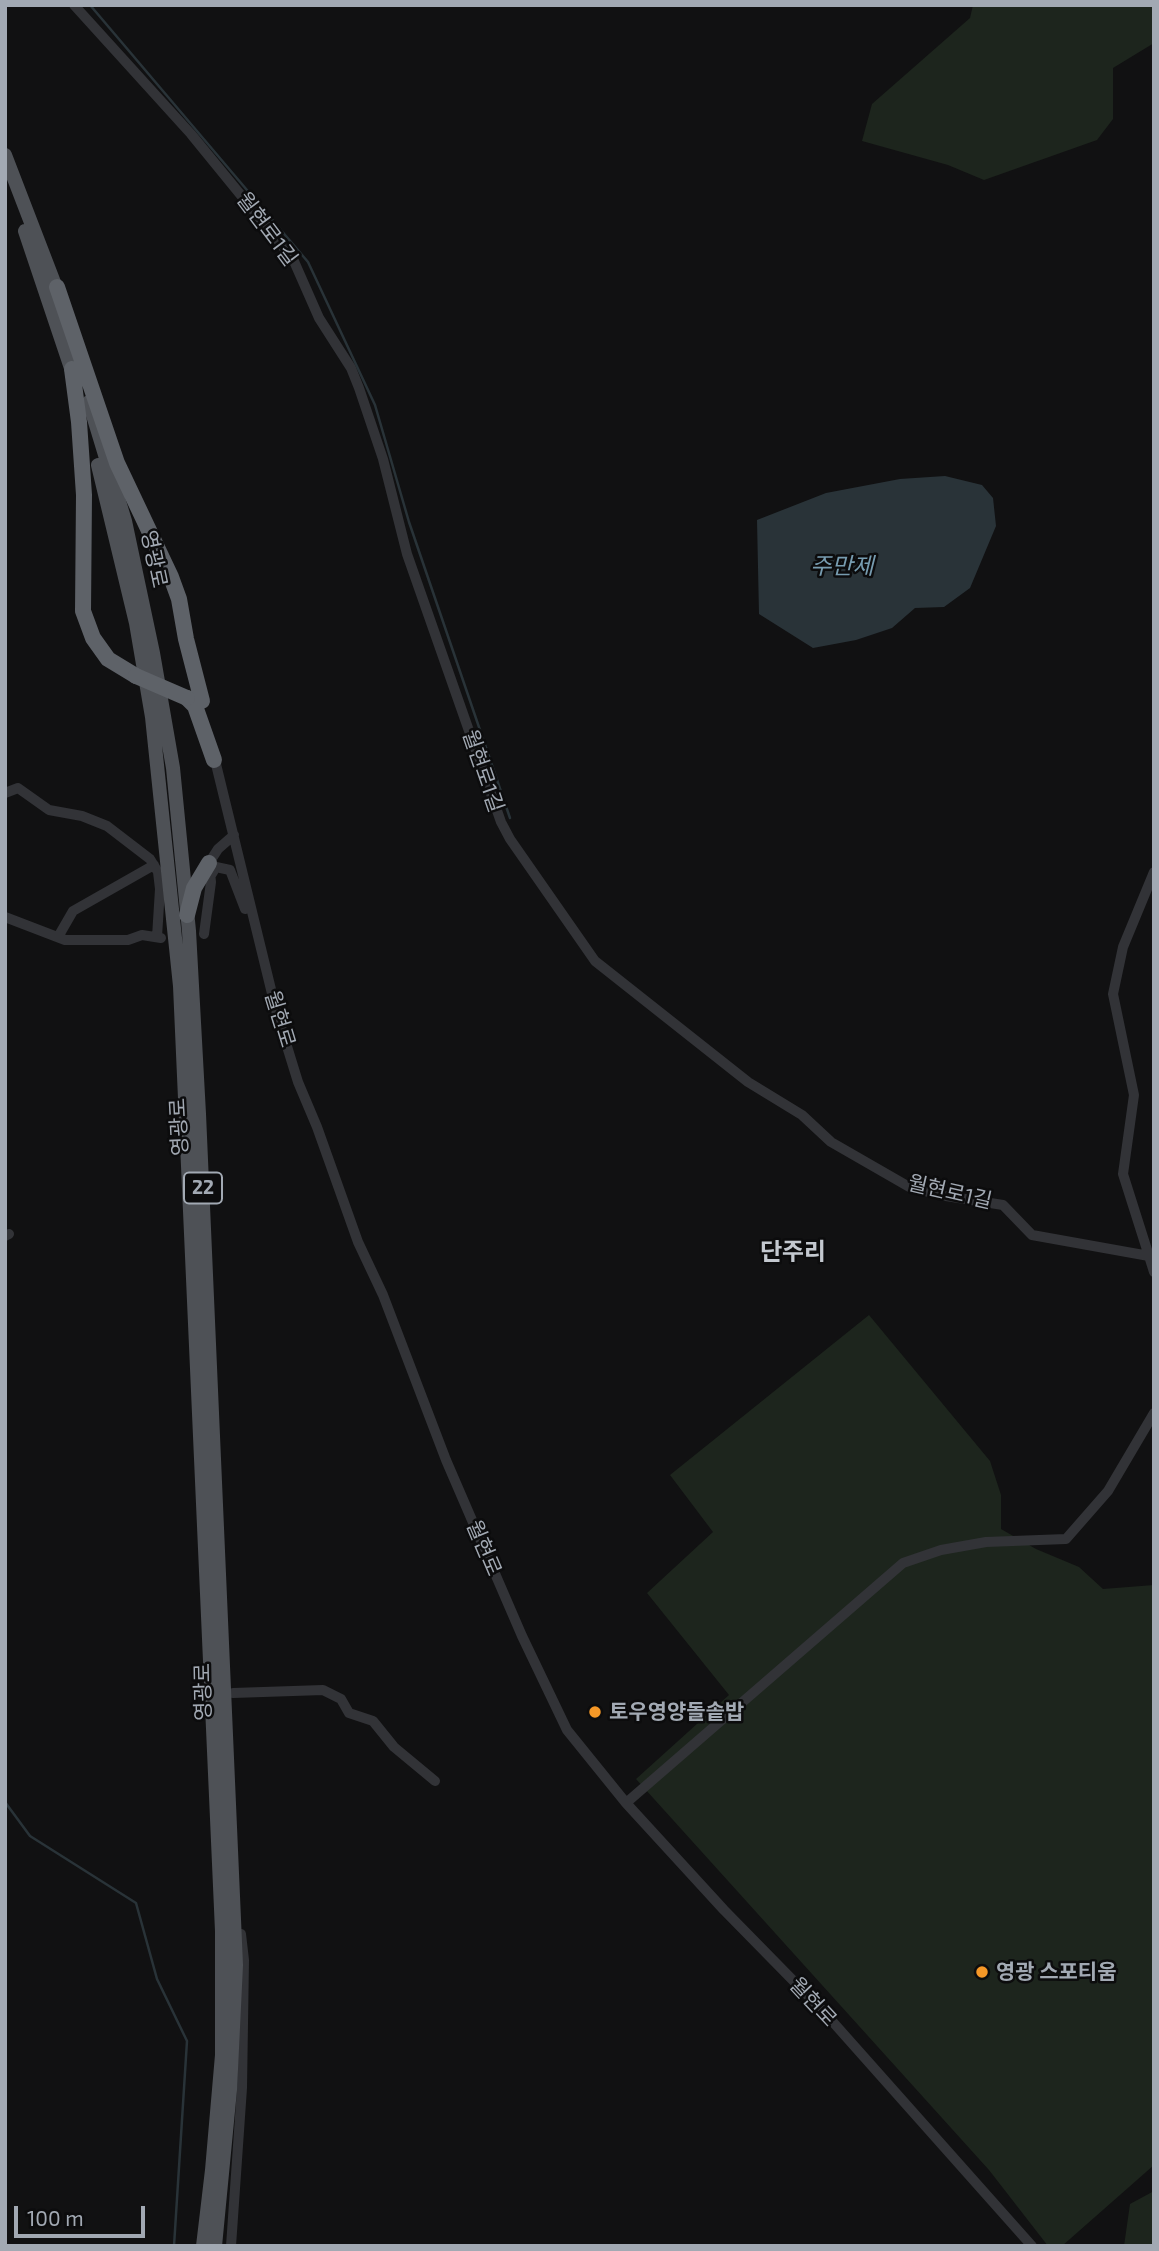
<!DOCTYPE html>
<html>
<head>
<meta charset="utf-8">
<style>
	body { margin:0 }
	#map { position:relative; width:1159px; height:2251px; overflow:hidden; background:#111112; font-family:"Exo 2",sans-serif }
	canvas { display:block }
	.frame { position:absolute; inset:0; border:7px solid #a2a9b3; pointer-events:none }
	.scale { position:absolute; left:14px; top:2206px; width:131px; height:32px; box-sizing:border-box; border:4px solid #a2a9b3; border-top:0; padding-left:9px; font-size:21px; line-height:24px; white-space:nowrap; color:#a2a9b3; -webkit-text-stroke:5px #0c0c0d; paint-order:stroke }
</style>
</head>
<body>
<div id="map">
<canvas width="1159" height="2251"></canvas>
<div class="frame"></div>
<div class="scale">100 m</div>
</div>
<script>
const g = document.querySelector('canvas').getContext('2d');
g.lineJoin = 'round';
function paint(path, color) {
  g.fillStyle = color;
  g.fill(path, 'evenodd');
}
function shape(rows) {
  const path = new Path2D();
  for (const r of rows) {
    path.moveTo(r[0], r[1]);
    for (let i = 2; i < r.length; i += 2) path.lineTo(r[i], r[i + 1]);
  }
  return path;
}
function trace(path, color, width, dash) {
  g.strokeStyle = color;
  g.lineWidth = width;
  g.lineCap = dash ? 'butt' : 'round';
  g.setLineDash(dash || []);
  g.stroke(path);
}
function drawText(font, color, halo, rows, align = 'center') {
  g.font = font + ' "Exo 2","Noto Sans KR",sans-serif';
  g.lineWidth = 5;
  g.setLineDash([]);
  g.textBaseline = 'middle';
  g.strokeStyle = halo;
  g.fillStyle = color;
  for (const [text, x, y, turn = 0] of rows) {
    g.save();
    g.translate(x, y);
    g.rotate((+turn || 0) * Math.PI / 180);
    g.textAlign = isNaN(turn) ? turn : align;
    if (halo) g.strokeText(text, 0, 0);
    g.fillText(text, 0, 0);
    g.restore();
  }
}
const green = shape([
	[973,5,1154,5,1154,43,1113,68,1113,119,1097,140,984,180,948,165,862,141,872,104,970,18],
	[869,1315,990,1461,1001,1495,1001,1529,1036,1549,1079,1567,1103,1589,1154,1585,1154,2165,1062,2246,1048,2246,989,2170,636,1779,729,1695,647,1593,713,1532,670,1475],
	[1154,2191,1154,2246,1124,2246,1130,2204]
]);
const water = shape([
	[945,476,982,485,993,498,996,526,970,588,944,607,915,608,892,628,856,640,813,648,759,614,757,520,826,493,900,479]
]);
const stream = shape([
	[90,5,308,262,375,405,409,522,510,818],
	[5,1802,30,1836,136,1903,157,1979,187,2041,174,2246]
]);
const minor = shape([
	[74,5,191,134,293,259,319,318,351,368,359,388,383,459,407,554,501,822,510,839,595,961,748,1082,802,1115,831,1142,911,1188,946,1196,1003,1205,1032,1235,1149,1256,1154,1272],
	[214,756,277,1014,298,1082,317,1127,358,1242,383,1295,446,1460,522,1636,567,1730,626,1803,724,1910,824,2012,1032,2246],
	[5,793,18,788,49,810,82,816,107,826,150,859,158,872,160,889,157,937],
	[210,877,216,867,230,870,245,909],
	[5,917,65,940,128,940,142,935,161,938],
	[204,934,211,882,209,863,218,849,234,835],
	[58,937,73,911,154,865],
	[5,1236,9,1234],
	[1149,1256,1123,1174,1134,1095,1113,994,1123,947,1154,872],
	[233,1693,323,1690,341,1699,349,1713,373,1721,394,1747,435,1781],
	[626,1803,903,1563,941,1550,986,1542,1066,1539,1108,1491,1154,1413],
	[231,2246,242,2088,244,1960,241,1934]
]);
const major = shape([
	[5,155,60,298],
	[25,231,74,377],
	[89,402,125,521,153,653,173,768,189,931,199,1114,236,1965,230,2090,215,2246],
	[98,465,136,623,152,717,180,986,222,1931,222,2055,212,2170,203,2246]
]);
const highway = shape([
	[57,287,117,463,171,577,179,599,186,639,202,701],
	[72,369,79,422,84,495,83,611,93,638,108,659,136,676],
	[187,698,195,706,214,760],
	[187,915,194,888,209,863]
]);
const highwayBridge = shape([
	[136,676,187,698]
]);
const markers = [
	[595,1712,7,"#f59827"],
	[982,1972,7,"#f59827"]
];
const shields = [
	[203,1188,38]
];
const shieldNames = [
	["22",203,1188]
];
const streetNames = [
	["월현로1길",267,229,53],
	["영광로",154,559,78],
	["월현로1길",483,771,71],
	["월현로",280,1019,73],
	["영광로",179,1127,-93],
	["월현로1길",950,1192,13],
	["월현로",484,1548,67],
	["영광로",203,1692,-91],
	["월현로",813,2002,47]
];
const poiNames = [
	["토우영양돌솥밥",609,1712],
	["영광 스포티움",996,1972]
];
const waterNames = [
	["주만제",842,566]
];
const quarterNames = [
	["단주리",793,1252]
];
paint(green, '#1d251d');
paint(water, '#293338');
trace(stream, '#293338', 2.5);
trace(minor, '#323337', 10);
trace(major, '#4e5156', 14);
trace(highway, '#5e6268', 16);
trace(highwayBridge, '#5e6268', 16);
for (const [x, y, r, color] of markers) {
  const dot = new Path2D();
  dot.arc(x, y, r, 0, 2 * Math.PI);
  g.fillStyle = color;
  g.fill(dot);
  trace(dot, '#0c0c0d', 2.5);
}
for (const [x, y, w] of shields) {
  const box = new Path2D();
  box.roundRect(x - w / 2, y - 15.5, w, 31, 5);
  g.fillStyle = '#0c0c0d';
  g.fill(box);
  trace(box, '#a2a9b3', 2);
}
drawText('bold 19px', '#a2a9b3', null, shieldNames);
drawText('21px', '#a2a9b3', '#0c0c0d', streetNames);
drawText('bold 21px', '#a2a9b3', '#0c0c0d', poiNames, 'left');
drawText('italic 23px', '#779cb0', '#0c0c0d', waterNames);
drawText('bold 24px', '#c3c8cf', '#0c0c0d', quarterNames);
</script>
</body>
</html>
